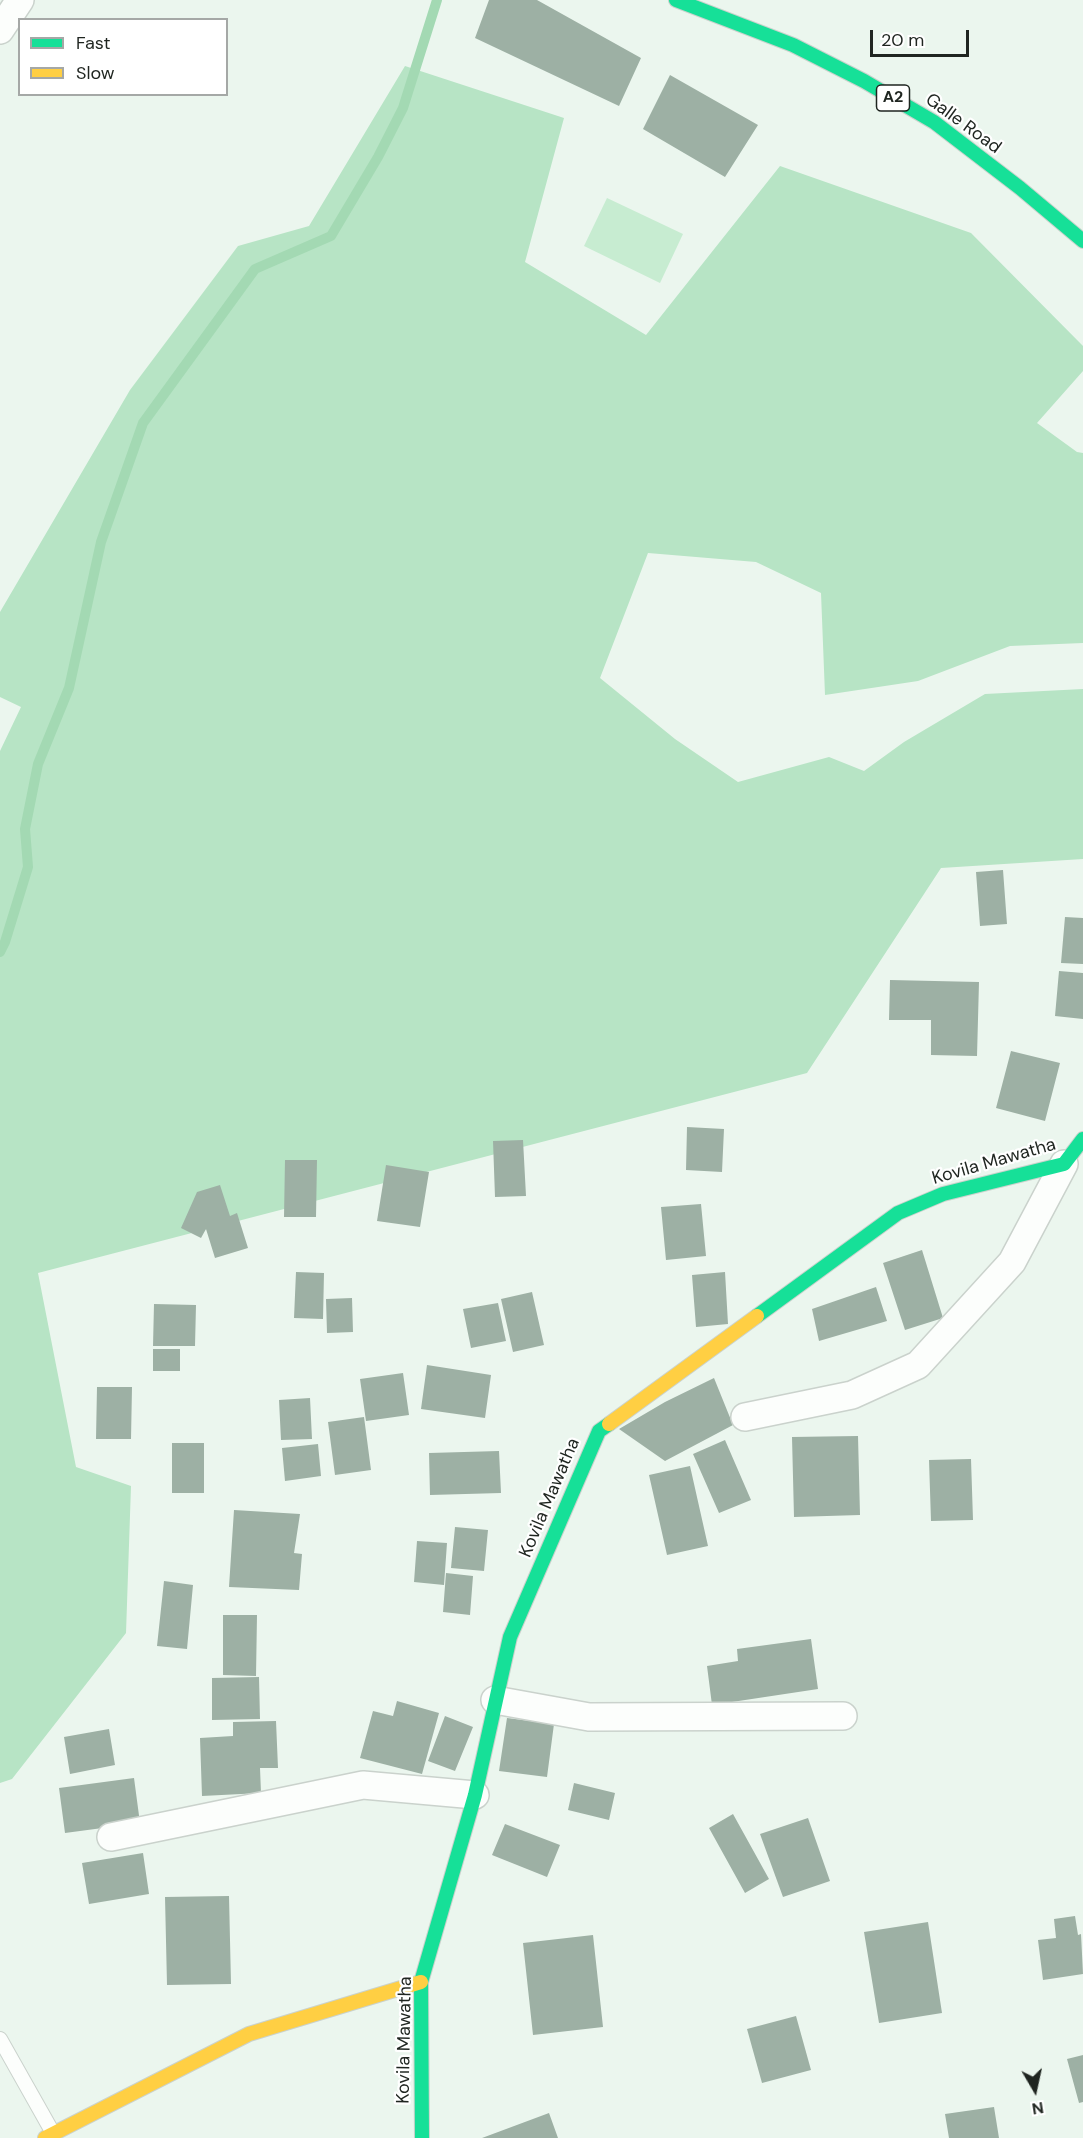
<!DOCTYPE html>
<html>
<head>
<meta charset="utf-8">
<style>
	body { margin:0 }
	#map { position:relative; width:1083px; height:2138px; overflow:hidden; background:#ebf6ee; font-family:"DM Sans",sans-serif }
	canvas { display:block }
	.legend { position:absolute; left:18px; top:18px; width:210px; height:78px; box-sizing:border-box; background:#fff; border:2px solid #a5a8a6; margin:0; padding:8px 10px; list-style:none; font-size:18px; color:#1f2520 }
	.legend li { display:flex; align-items:center; gap:12px; height:30px }
	.legend b { width:30px; border:2px solid #a5a8a6 }
	.north { position:absolute; left:1005px; top:2060px; width:60px; height:60px; -webkit-text-stroke:4px #fff; paint-order:stroke; rotate:171deg; font-size:16px; font-weight:700; line-height:24px; text-align:center; color:#1f2520 }
	.north::after { content:''; display:block; margin:auto; width:21px; height:27px; background:#1f2520; clip-path:polygon(50% 0,100% 100%,50% 72%,0 100%) }
	.scale { position:absolute; left:870px; top:30px; width:99px; height:27px; box-sizing:border-box; border:3px solid #1f2520; border-top:0; padding-left:8px; font-size:18px; line-height:21px; white-space:nowrap; color:#1f2520; -webkit-text-stroke:4px #fff; paint-order:stroke }
</style>
</head>
<body>
<div id="map">
<canvas width="1083" height="2138"></canvas>
<ul class="legend">
<li><b style="height:8px;background:#16e098"></b>Fast</li>
<li><b style="height:8px;background:#ffcf43"></b>Slow</li>
</ul>
<div class="north">N</div>
<div class="scale">20 m</div>
</div>
<script>
const g = document.querySelector('canvas').getContext('2d');
g.lineJoin = 'round';
function paint(path, color) {
  g.fillStyle = color;
  g.fill(path, 'evenodd');
}
function shape(rows) {
  const path = new Path2D();
  for (const r of rows) {
    path.moveTo(r[0], r[1]);
    for (let i = 2; i < r.length; i += 2) path.lineTo(r[i], r[i + 1]);
  }
  return path;
}
function trace(path, color, width, dash) {
  g.strokeStyle = color;
  g.lineWidth = width;
  g.lineCap = dash ? 'butt' : 'round';
  g.setLineDash(dash || []);
  g.stroke(path);
}
function drawText(font, color, halo, rows, align = 'center') {
  g.font = font + ' "DM Sans",sans-serif';
  g.lineWidth = 4.5;
  g.setLineDash([]);
  g.textBaseline = 'middle';
  g.strokeStyle = halo;
  g.fillStyle = color;
  for (const [text, x, y, turn = 0] of rows) {
    g.save();
    g.translate(x, y);
    g.rotate((+turn || 0) * Math.PI / 180);
    g.textAlign = isNaN(turn) ? turn : align;
    if (halo) g.strokeText(text, 0, 0);
    g.fillText(text, 0, 0);
    g.restore();
  }
}
const green = shape([
	[607,198,683,234,660,283,584,246]
]);
const forest = shape([
	[405,66,564,118,525,262,646,335,780,166,971,233,1083,346,1083,371,1037,423,1077,452,1083,453,1083,643,1010,646,918,681,825,695,821,593,756,562,648,553,600,678,675,739,738,782,829,757,864,771,904,742,985,694,1083,689,1083,859,941,868,807,1073,38,1273,76,1467,131,1486,126,1633,12,1779,0,1783,0,751,21,707,0,697,0,612,130,390,238,246,309,226]
]);
const stream = shape([
	[0,952,5,942,28,867,25,829,38,764,69,688,101,542,143,423,255,269,331,236,378,157,403,108,437,0]
]);
const building = shape([
	[489,0,537,0,641,58,619,106,475,38],
	[670,75,758,125,725,177,643,129],
	[1003,870,1007,924,980,926,976,872],
	[1065,917,1083,918,1083,964,1061,963],
	[1059,971,1083,973,1083,1019,1055,1016],
	[890,980,979,982,977,1056,931,1055,931,1020,889,1020],
	[1011,1051,1060,1063,1045,1121,996,1108],
	[687,1127,724,1129,722,1172,686,1170],
	[523,1140,526,1196,495,1197,493,1141],
	[285,1160,317,1160,316,1217,284,1217],
	[386,1165,429,1172,420,1227,377,1221],
	[220,1185,230,1216,237,1213,248,1248,215,1258,206,1229,201,1238,181,1228,197,1192],
	[701,1204,706,1256,666,1260,661,1207],
	[922,1250,943,1318,905,1330,883,1263],
	[296,1272,324,1273,323,1319,294,1318],
	[725,1272,728,1324,696,1327,692,1275],
	[876,1287,887,1321,819,1341,812,1309],
	[532,1292,544,1345,513,1352,501,1299],
	[352,1298,353,1332,327,1333,326,1299],
	[498,1303,506,1341,471,1348,463,1309],
	[154,1304,196,1305,195,1346,153,1346],
	[153,1349,180,1349,180,1371,153,1371],
	[427,1365,491,1375,485,1418,421,1409],
	[403,1373,409,1415,366,1421,360,1379],
	[714,1378,733,1425,665,1461,619,1429,665,1402],
	[97,1387,132,1387,131,1439,96,1439],
	[310,1398,312,1439,281,1440,279,1400],
	[364,1417,371,1470,335,1475,328,1422],
	[858,1436,860,1515,794,1517,792,1437],
	[725,1440,751,1500,719,1513,693,1454],
	[172,1443,204,1443,204,1493,172,1493],
	[318,1444,321,1476,285,1481,282,1448],
	[499,1451,501,1493,430,1495,429,1453],
	[971,1459,973,1520,931,1521,929,1460],
	[690,1466,708,1546,667,1555,649,1475],
	[234,1510,300,1514,294,1553,302,1554,299,1590,229,1587],
	[455,1527,488,1530,484,1571,451,1568],
	[417,1541,447,1543,444,1585,414,1582],
	[446,1573,473,1576,470,1615,443,1612],
	[164,1581,193,1585,187,1649,157,1646],
	[223,1615,257,1615,256,1676,223,1675],
	[811,1639,818,1689,712,1705,707,1666,738,1661,737,1649],
	[259,1677,260,1719,212,1720,212,1678],
	[397,1701,439,1713,422,1774,360,1758,373,1711,393,1716],
	[445,1716,473,1727,455,1771,428,1761],
	[507,1718,554,1724,547,1777,499,1771],
	[276,1721,278,1768,260,1768,261,1793,202,1796,200,1738,233,1736,233,1722],
	[109,1729,115,1765,70,1774,64,1737],
	[134,1778,140,1823,65,1833,59,1788],
	[574,1783,615,1793,609,1820,568,1810],
	[733,1814,769,1879,745,1893,709,1828],
	[808,1818,830,1881,783,1897,760,1834],
	[505,1824,560,1845,547,1877,492,1855],
	[143,1853,149,1894,89,1904,82,1863],
	[229,1896,231,1984,167,1985,165,1897],
	[1075,1916,1078,1935,1081,1934,1083,1974,1043,1980,1038,1940,1056,1938,1054,1919],
	[928,1922,942,2013,879,2023,864,1932],
	[593,1935,603,2027,533,2035,523,1943],
	[796,2016,811,2070,762,2083,747,2029],
	[1083,2055,1083,2102,1079,2103,1067,2059],
	[994,2107,999,2138,949,2138,945,2114],
	[549,2113,558,2138,482,2138]
]);
const lane = shape([
	[0,2039,53,2133]
]);
const street = shape([
	[0,30,20,0],
	[745,1417,852,1395,918,1365,1012,1262,1064,1164],
	[495,1700,589,1717,843,1716],
	[111,1837,363,1785,475,1795]
]);
const fast = shape([
	[676,0,793,45,864,81,934,122,1020,188,1083,241],
	[757,1316,898,1213,943,1194,1064,1164,1083,1139],
	[422,2138,421,1982,475,1795,510,1637,599,1431,609,1424]
]);
const slow = shape([
	[609,1424,757,1316],
	[45,2138,249,2034,421,1982]
]);
const shields = [
	[893,98,33]
];
const shieldNames = [
	["A2",893,98]
];
const streetNames = [
	["Galle Road",963,124,36],
	["Kovila Mawatha",994,1162,-16],
	["Kovila Mawatha",550,1498,-67],
	["Kovila Mawatha",405,2040,-89]
];
paint(green, '#c7ecd1');
paint(forest, '#b7e4c5');
trace(stream, '#a3d9b3', 10);
paint(building, '#9db0a4');
trace(lane, '#cad2cc', 16);
trace(street, '#cad2cc', 30);
trace(fast, '#cad2cc', 16);
trace(slow, '#cad2cc', 16);
trace(lane, '#fcfefc', 14);
trace(street, '#fcfefc', 27);
trace(fast, '#16e098', 14);
trace(slow, '#ffcf43', 14);
for (const [x, y, w] of shields) {
  const box = new Path2D();
  box.roundRect(x - w / 2, y - 13, w, 26, 4.5);
  g.fillStyle = '#fff';
  g.fill(box);
  trace(box, '#1f2520', 1.5);
}
drawText('bold 16px', '#1f2520', null, shieldNames);
drawText('18px', '#1f2520', '#fff', streetNames);
</script>
</body>
</html>
